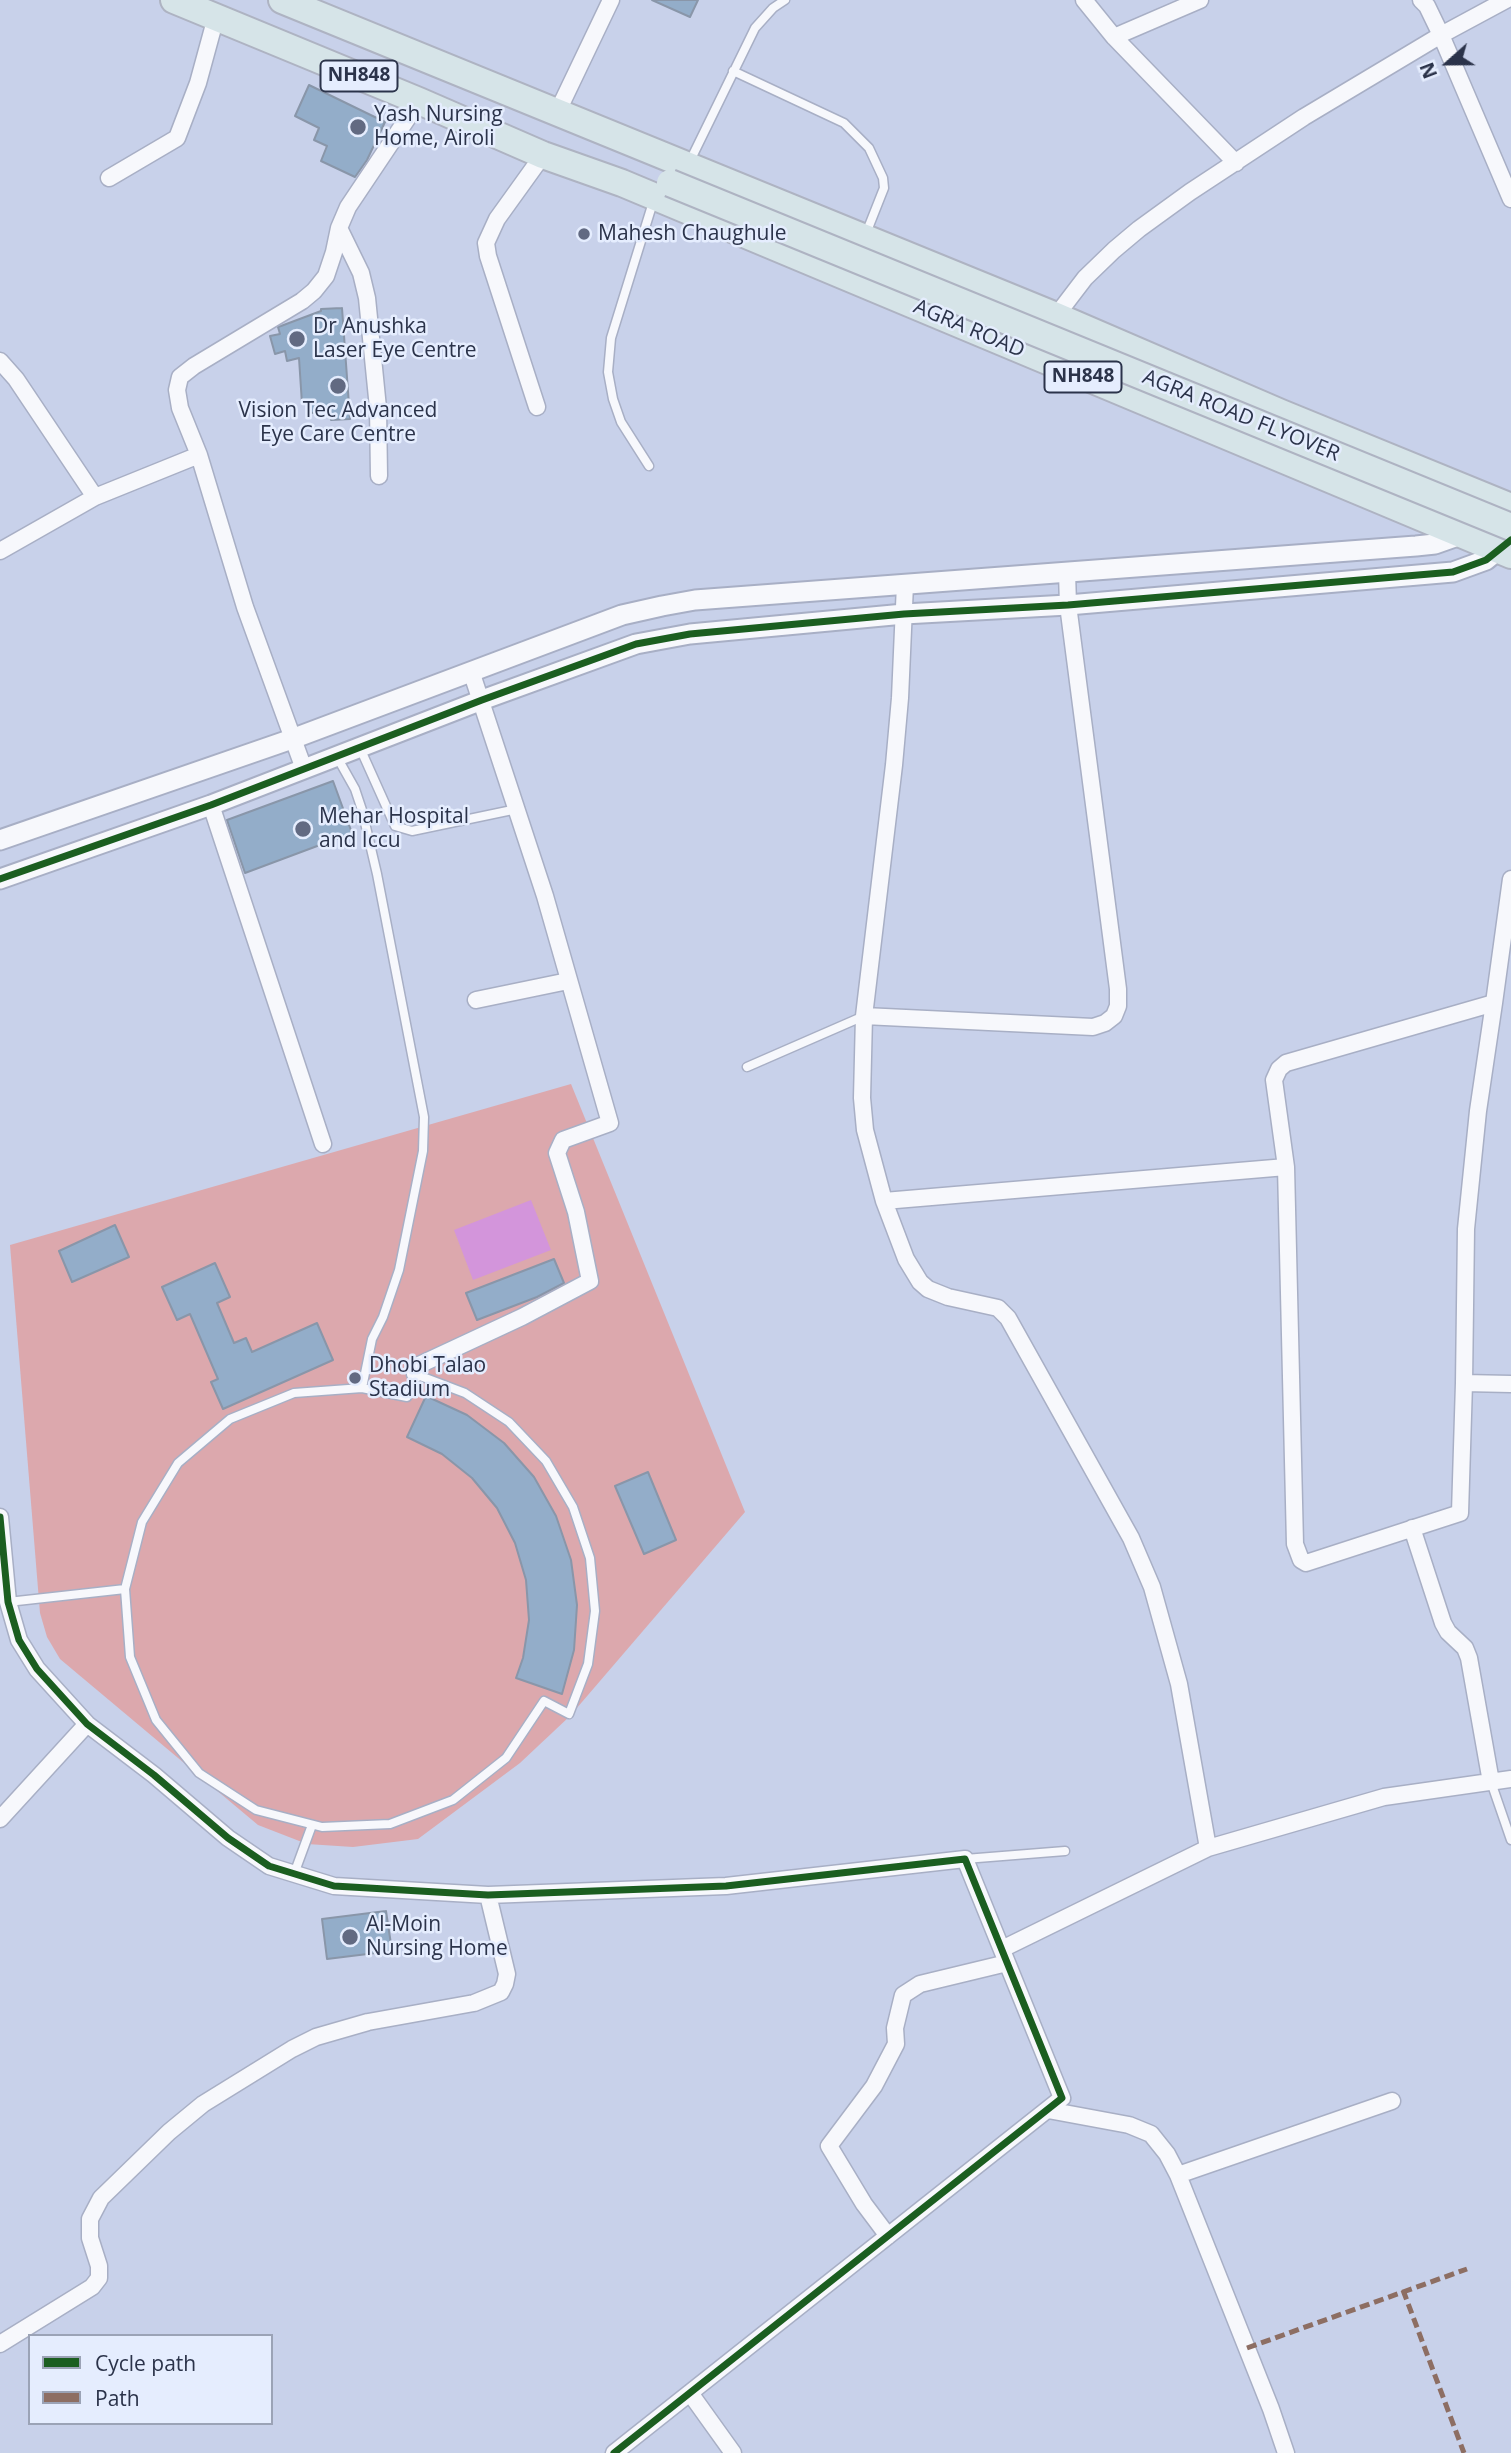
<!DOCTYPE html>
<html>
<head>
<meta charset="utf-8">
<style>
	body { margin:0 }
	#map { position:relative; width:1511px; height:2453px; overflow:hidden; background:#c8d1ea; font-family:"Open Sans",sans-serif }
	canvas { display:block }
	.legend { position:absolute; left:28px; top:2334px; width:245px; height:91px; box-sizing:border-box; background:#e5edfe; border:2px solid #9ba3b6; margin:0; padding:9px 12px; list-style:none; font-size:21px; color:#2b334a }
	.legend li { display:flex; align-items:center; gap:14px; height:35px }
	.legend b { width:35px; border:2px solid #9ba3b6 }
	.north { position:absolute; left:1413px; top:28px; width:70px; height:70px; -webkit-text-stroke:5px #e5edfe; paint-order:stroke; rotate:249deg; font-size:19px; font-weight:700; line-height:28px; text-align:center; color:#2b334a }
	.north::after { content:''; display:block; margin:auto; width:24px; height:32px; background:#2b334a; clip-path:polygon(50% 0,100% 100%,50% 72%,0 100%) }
</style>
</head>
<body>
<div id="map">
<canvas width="1511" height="2453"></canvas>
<ul class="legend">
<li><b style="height:9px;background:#1b5e20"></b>Cycle path</li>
<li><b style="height:9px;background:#8d6e63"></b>Path</li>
</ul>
<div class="north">N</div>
</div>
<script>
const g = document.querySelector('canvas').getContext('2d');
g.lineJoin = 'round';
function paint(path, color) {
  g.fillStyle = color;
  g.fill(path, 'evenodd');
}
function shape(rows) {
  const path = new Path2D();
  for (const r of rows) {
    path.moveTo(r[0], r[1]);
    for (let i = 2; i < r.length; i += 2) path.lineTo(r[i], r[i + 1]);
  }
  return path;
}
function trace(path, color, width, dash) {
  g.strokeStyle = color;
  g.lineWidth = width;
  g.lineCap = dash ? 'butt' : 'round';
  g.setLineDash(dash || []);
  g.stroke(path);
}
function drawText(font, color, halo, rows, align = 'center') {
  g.font = font + ' "Open Sans",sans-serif';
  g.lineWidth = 5;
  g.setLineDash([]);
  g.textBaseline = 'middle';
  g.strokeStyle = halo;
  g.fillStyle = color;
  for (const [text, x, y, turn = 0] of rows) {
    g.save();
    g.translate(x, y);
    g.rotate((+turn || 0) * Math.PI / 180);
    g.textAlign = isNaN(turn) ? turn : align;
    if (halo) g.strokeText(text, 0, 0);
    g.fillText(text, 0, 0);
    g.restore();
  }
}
const green = shape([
	[571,1084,745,1512,570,1716,520,1763,418,1839,353,1847,307,1844,258,1825,60,1659,47,1637,40,1613,10,1245]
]);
const water = shape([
	[531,1200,551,1250,473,1280,454,1230]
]);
const building = shape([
	[652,0,698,0,690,17,652,0],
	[309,85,385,122,367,160,355,177,321,161,327,146,314,140,319,128,295,116,309,85],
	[342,308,350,419,331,420,330,412,308,413,307,403,302,404,299,358,287,361,285,351,275,354,270,336,280,334,278,327,281,326,321,311,321,309,342,308],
	[333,781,352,833,245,873,227,820,333,781],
	[115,1225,129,1257,72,1282,59,1251,115,1225],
	[554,1259,564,1283,537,1297,477,1320,466,1293,554,1259],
	[215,1263,230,1297,217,1303,234,1343,246,1338,252,1352,317,1323,333,1360,223,1409,211,1382,218,1379,190,1314,177,1320,162,1287,215,1263],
	[426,1396,467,1415,504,1443,534,1477,556,1516,571,1560,577,1605,574,1650,562,1694,516,1678,523,1658,529,1620,526,1580,515,1543,497,1508,472,1478,442,1454,407,1437,426,1396],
	[648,1472,676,1540,644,1554,615,1486,648,1472],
	[386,1911,392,1951,327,1959,322,1919,386,1911]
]);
const service = shape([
	[733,71,844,123,869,148,883,178,884,188,865,236],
	[690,161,755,28,773,8,785,0],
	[649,466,621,422,613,399,608,372,611,338,654,199],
	[360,748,395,826,412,831,517,809],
	[337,757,355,789,362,810,377,874,424,1117,423,1151,399,1270,383,1317,372,1339,362,1388],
	[747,1067,864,1016],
	[415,1374,465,1393,509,1422,546,1461,573,1507,590,1558,595,1611,588,1664,569,1714,544,1701,506,1758,453,1800,390,1824,322,1827,256,1810,199,1773,156,1720,130,1657,125,1589,142,1522,178,1463,230,1419,294,1393,362,1388,407,1397,415,1374],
	[8,1602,125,1589],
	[1491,1782,1511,1840],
	[965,1859,1065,1851],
	[294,1874,312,1825]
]);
const minor = shape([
	[1084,0,1114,37,1236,163],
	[1421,0,1427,6,1441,35,1511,199],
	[1114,37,1200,0],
	[557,113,611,0],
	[109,178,177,138,198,83,216,17],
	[339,228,361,273,367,298,378,408,379,476],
	[1056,316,1085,278,1114,250,1139,229,1190,192,1304,117,1441,35,1506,0],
	[0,361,16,379,95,497],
	[537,407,488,256,486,243,497,219,543,155],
	[199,455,180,408,177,390,180,377,194,366,302,301,314,291,326,276,334,252,339,228,348,207,419,101],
	[0,551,95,497,199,455,245,607,304,769],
	[905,584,900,698,894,765,864,1016,862,1098,865,1130,884,1201,906,1259,920,1282,928,1289,948,1297,998,1308,1008,1318,1131,1538,1152,1587,1179,1684,1208,1848],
	[211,805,323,1144],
	[476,1000,568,981],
	[1494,1003,1286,1063,1279,1069,1274,1080,1286,1167,1295,1544,1301,1560,1306,1563,1460,1513,1464,1383,1466,1229,1478,1111,1494,1003,1511,879],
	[864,1016,1093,1027,1105,1023,1114,1016,1118,1006,1118,989,1068,605,1067,572],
	[884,1201,1286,1167],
	[415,1374,419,1365,522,1317,590,1281,576,1212,557,1153,563,1140,610,1123,545,896,471,671],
	[1464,1383,1511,1384],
	[0,1517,8,1602,19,1640,37,1669,87,1724,154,1775,228,1838,269,1866,334,1886,488,1895,726,1886,965,1859,1062,2098,614,2453],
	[1412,1528,1443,1623,1448,1632,1465,1648,1469,1658,1491,1782],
	[0,1819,87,1724],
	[1002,1949,1208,1848,1384,1797,1511,1779],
	[1048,2110,1129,2125,1151,2134,1167,2154,1178,2175,1271,2409,1286,2453],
	[1178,2175,1392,2101],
	[888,2236,864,2204,829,2146,874,2086,896,2044,895,2028,903,1995,920,1984,1007,1963],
	[0,2344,92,2287,99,2278,99,2266,90,2238,90,2219,101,2198,169,2132,203,2104,292,2049,316,2037,368,2022,474,2003,501,1992,505,1984,507,1974,488,1895],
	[690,2393,733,2453]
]);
const tertiary = shape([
	[0,840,292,739,622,615,662,606,695,600,1416,546,1435,544,1469,532],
	[0,879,211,805,482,700,636,644,690,634,904,614,1068,605,1453,572,1486,560,1508,542]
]);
const trunk = shape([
	[174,0,419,101,543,155,622,183,1511,555],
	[282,0,1056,316,1281,413,1511,507]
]);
const trunkBridge = shape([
	[670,183,1511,527]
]);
const quiet = shape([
	[1403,2290,1464,2453],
	[1247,2348,1467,2269]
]);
const cycleway = shape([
	[0,879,211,805,482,700,636,644,690,634,904,614,1068,605,1453,572,1486,560,1511,540],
	[0,1517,8,1602,19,1640,37,1669,87,1724,154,1775,228,1838,269,1866,334,1886,488,1895,726,1886,965,1859,1062,2098,614,2453]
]);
const markers = [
	[358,127,9,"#626a82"],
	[584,234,7,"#626a82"],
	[297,339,9,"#626a82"],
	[338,386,9,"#626a82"],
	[303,829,9,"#626a82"],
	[355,1378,7,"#626a82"],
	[350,1937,9,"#626a82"]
];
const shields = [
	[359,76,77],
	[1083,377,77]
];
const shieldNames = [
	["NH848",359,76],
	["NH848",1083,377]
];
const poiNames = [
	["Yash Nursing",374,115],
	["Home, Airoli",374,139],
	["Mahesh Chaughule",598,234],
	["Dr Anushka",313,327],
	["Laser Eye Centre",313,351],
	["Vision Tec Advanced",338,411,"center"],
	["Eye Care Centre",338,435,"center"],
	["Mehar Hospital",319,817],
	["and Iccu",319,841],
	["Dhobi Talao",369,1366],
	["Stadium",369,1390],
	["Al-Moin",366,1925],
	["Nursing Home",366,1949]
];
const streetNames = [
	["AGRA ROAD",969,329,23],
	["AGRA ROAD FLYOVER",1241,416,22]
];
paint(green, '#dca8ad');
paint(water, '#d395db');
paint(building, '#93adc9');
trace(building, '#8996a9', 2);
trace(service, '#a8afc5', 11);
trace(minor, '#a8afc5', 19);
trace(tertiary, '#a8afc5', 23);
trace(trunk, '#aeb3c2', 30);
trace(service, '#f7f8fc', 8);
trace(minor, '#f7f8fc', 16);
trace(tertiary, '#f7f8fc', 19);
trace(trunk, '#d6e4e8', 26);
trace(trunkBridge, '#aeb3c2', 30, []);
trace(trunkBridge, '#d6e4e8', 26);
trace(quiet, '#8d6e63', 5, [10, 5]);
trace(cycleway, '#1b5e20', 7);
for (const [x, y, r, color] of markers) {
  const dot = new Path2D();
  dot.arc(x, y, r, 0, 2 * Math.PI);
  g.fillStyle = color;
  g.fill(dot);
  trace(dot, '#e5edfe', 2.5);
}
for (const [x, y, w] of shields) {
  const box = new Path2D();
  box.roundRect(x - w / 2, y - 15.5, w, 31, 5);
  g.fillStyle = '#e5edfe';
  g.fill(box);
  trace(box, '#2b334a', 2);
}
drawText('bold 19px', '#2b334a', null, shieldNames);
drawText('21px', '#2b334a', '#e5edfe', poiNames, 'left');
drawText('21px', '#2b334a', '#e5edfe', streetNames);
</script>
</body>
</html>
